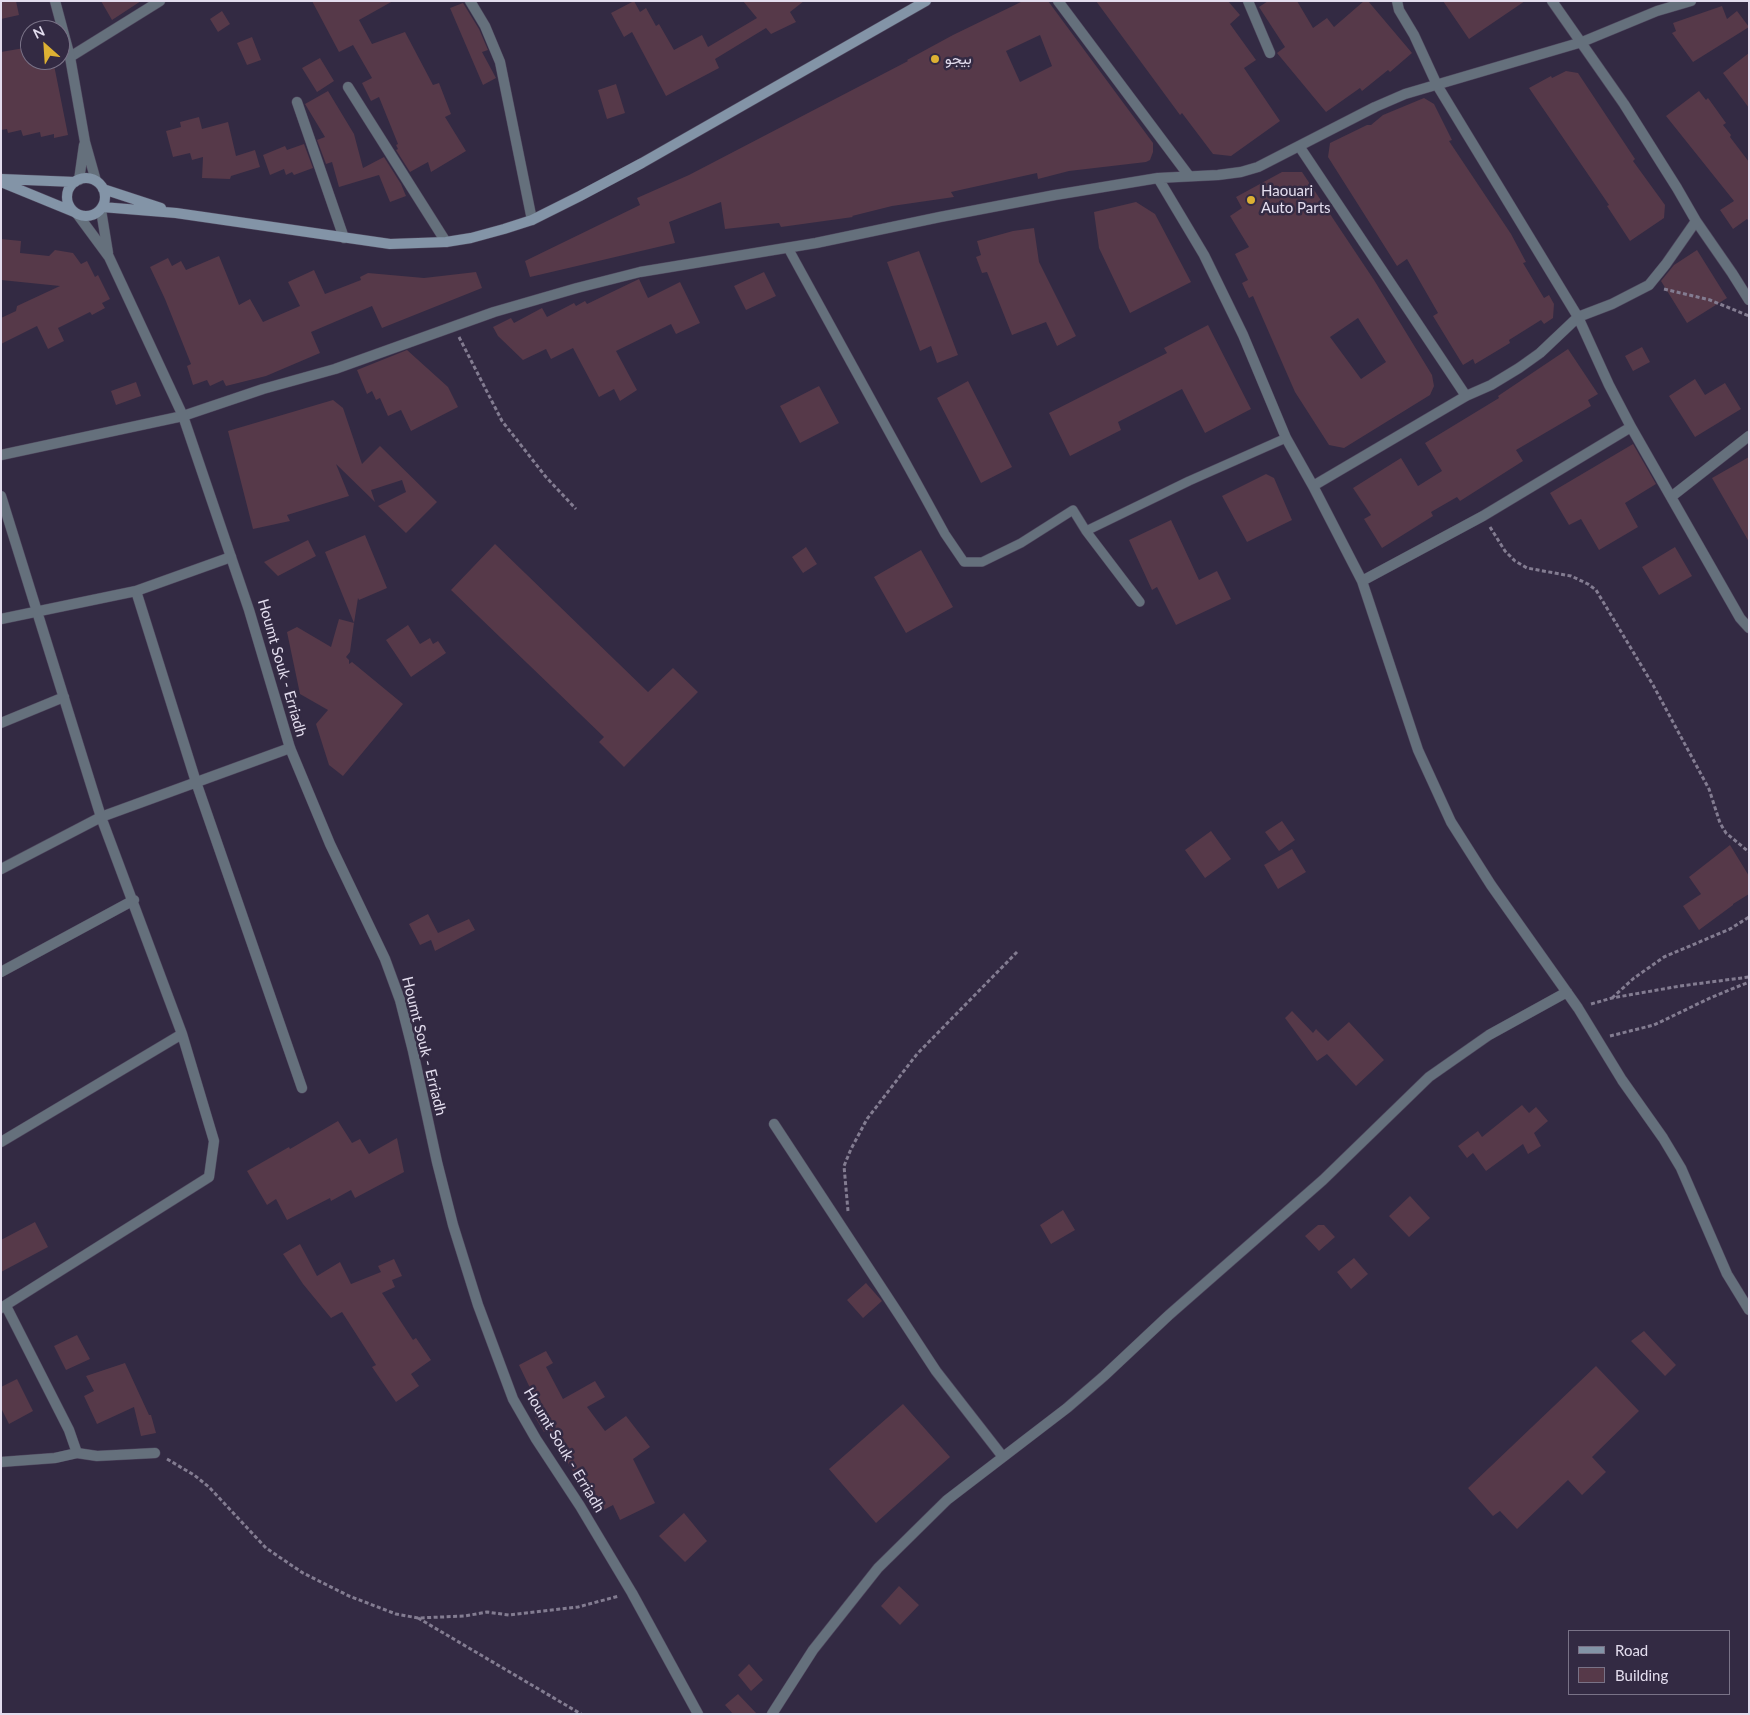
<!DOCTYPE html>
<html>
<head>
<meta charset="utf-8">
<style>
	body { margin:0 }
	#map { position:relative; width:1750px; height:1715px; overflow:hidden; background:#332a43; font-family:Lato,sans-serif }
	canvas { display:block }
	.frame { position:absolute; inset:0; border:2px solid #e3ddee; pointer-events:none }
	.legend { position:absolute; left:1568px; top:1630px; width:162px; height:65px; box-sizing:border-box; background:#332a43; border:1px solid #797287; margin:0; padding:6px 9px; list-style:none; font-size:15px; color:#e3ddee }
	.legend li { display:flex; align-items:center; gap:10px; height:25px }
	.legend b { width:25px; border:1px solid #797287 }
	.north { position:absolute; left:20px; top:20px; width:50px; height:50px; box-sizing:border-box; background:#332a43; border:1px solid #797287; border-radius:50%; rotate:334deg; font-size:14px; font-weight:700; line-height:20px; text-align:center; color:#e3ddee }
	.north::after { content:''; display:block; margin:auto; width:18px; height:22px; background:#ddb133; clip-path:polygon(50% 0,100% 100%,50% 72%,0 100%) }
</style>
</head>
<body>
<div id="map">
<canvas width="1750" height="1715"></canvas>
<div class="frame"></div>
<ul class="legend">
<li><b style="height:6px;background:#8394a7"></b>Road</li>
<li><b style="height:14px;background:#563949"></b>Building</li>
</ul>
<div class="north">N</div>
</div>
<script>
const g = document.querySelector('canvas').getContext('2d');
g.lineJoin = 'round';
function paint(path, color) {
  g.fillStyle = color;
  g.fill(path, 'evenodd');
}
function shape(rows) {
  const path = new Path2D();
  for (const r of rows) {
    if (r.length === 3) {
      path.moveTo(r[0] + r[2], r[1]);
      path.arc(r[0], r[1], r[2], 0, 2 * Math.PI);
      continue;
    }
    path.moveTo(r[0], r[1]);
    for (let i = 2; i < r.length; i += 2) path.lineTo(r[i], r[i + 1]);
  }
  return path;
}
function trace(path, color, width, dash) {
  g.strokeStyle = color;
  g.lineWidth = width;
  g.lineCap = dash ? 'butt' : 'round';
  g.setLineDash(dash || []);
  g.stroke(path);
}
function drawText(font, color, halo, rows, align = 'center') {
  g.font = font + ' Lato,Vazirmatn,sans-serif';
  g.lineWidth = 5;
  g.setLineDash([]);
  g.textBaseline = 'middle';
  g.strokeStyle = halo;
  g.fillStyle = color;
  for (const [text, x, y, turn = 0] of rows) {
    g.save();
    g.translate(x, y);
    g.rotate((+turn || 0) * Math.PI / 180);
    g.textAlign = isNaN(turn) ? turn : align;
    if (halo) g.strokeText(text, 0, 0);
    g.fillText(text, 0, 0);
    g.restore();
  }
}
const building = shape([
	[1,1,16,1,19,15,1,19],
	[101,1,141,1,112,20],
	[312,1,393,1,359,20,372,44,405,32,433,85,439,83,451,114,445,117,466,151,431,172,428,162,410,172,396,150,398,149,396,145,398,144,379,97,371,101,362,83,372,78,353,45,339,52],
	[634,1,640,12,646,8,656,26,659,24,674,50,702,35,708,47,757,18,743,1,804,1,790,12,796,22,771,34,766,28,715,59,719,68,666,96,632,32,624,37,611,13],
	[1023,1,1048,1,1153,143,1153,152,1150,160,1146,162,1069,171,1038,179,1037,173,951,192,954,197,892,206,852,216,853,217,781,227,779,223,725,229,721,202,669,222,675,243,530,277,525,261,640,205,637,198,689,175,908,61,907,60,953,35],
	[1040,35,1052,66,1020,82,1006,51],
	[1096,1,1228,1,1240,15,1230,24,1256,60,1244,68,1280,121,1231,156,1213,154,1182,113,1180,115],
	[1268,1,1297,1,1313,28,1327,18,1334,27,1364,1,1368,1,1412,53,1390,72,1388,70,1362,91,1360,88,1326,112,1277,53,1285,47,1259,7],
	[1443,1,1525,1,1469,39],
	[463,3,479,29,488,50,482,52,496,78,483,85,450,8],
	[1722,6,1727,19,1737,11,1749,27,1693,62,1672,33,1676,31,1673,23],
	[222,11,230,24,218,32,210,19],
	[252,37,261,60,247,65,237,43],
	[30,47,30,60,53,60,68,135,54,138,54,134,41,137,40,132,23,136,21,130,8,133,7,129,1,130,1,52],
	[1749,53,1749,108,1723,73],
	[320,58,334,81,317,92,302,68],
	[1566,71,1578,73,1635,159,1633,161,1665,205,1664,218,1630,241,1607,206,1609,205,1529,88,1551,76,1552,78],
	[616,84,625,113,607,119,598,90],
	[328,91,354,134,363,168,384,157,401,184,406,196,390,202,379,175,339,187,332,162,326,164,317,140,325,137,305,104],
	[1699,91,1706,100,1708,98,1726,123,1723,125,1731,135,1730,137,1749,162,1749,221,1747,219,1733,229,1720,210,1734,201,1666,116],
	[1424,98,1434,104,1452,140,1449,141,1511,234,1526,262,1523,263,1544,298,1549,295,1554,304,1553,318,1544,324,1541,320,1509,340,1510,343,1475,364,1473,359,1463,365,1433,316,1438,313,1407,259,1397,266,1328,157,1330,143,1367,125,1371,125,1383,115],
	[199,117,202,129,228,122,236,156,255,150,260,167,231,176,230,179,202,178,203,157,192,160,190,153,173,157,166,131,181,127,180,122],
	[304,144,313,168,294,175,292,172,286,175,284,169,270,175,263,155,285,146,287,150],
	[1282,172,1302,172,1374,280,1432,375,1434,386,1430,395,1344,448,1329,445,1295,392,1253,296,1249,298,1242,283,1248,280,1235,254,1249,247,1230,216,1242,208,1236,197],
	[1358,318,1386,362,1361,379,1330,337],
	[1136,202,1155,214,1191,282,1130,313,1099,248,1094,212],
	[1034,228,1039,262,1076,336,1057,346,1046,322,1012,335,987,272,982,273,976,257,981,255,977,241,1013,231],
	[1,239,21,241,20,253,49,256,55,250,73,253,81,264,87,261,95,277,98,275,110,299,102,303,105,308,92,315,90,312,58,328,64,341,48,349,37,326,1,344,1,318,16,311,17,306,60,286,1,280],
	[1697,250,1727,298,1687,323,1661,281,1674,265],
	[919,251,958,355,937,363,931,346,920,351,887,262],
	[219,256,239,305,250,299,263,322,300,306,288,282,314,270,325,294,361,280,360,277,368,273,424,278,476,272,482,288,382,328,372,306,311,332,320,353,266,376,226,386,223,380,210,386,207,380,193,385,187,366,191,364,165,299,150,267,168,258,172,266,181,261,186,270],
	[764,272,776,296,746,310,734,286],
	[639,279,648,298,680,282,700,323,676,334,671,324,616,351,637,390,620,401,614,389,599,397,573,348,551,359,546,349,523,360,498,336,493,327,511,318,514,323,542,308,547,317,574,303,576,306,585,301,587,304],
	[1208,325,1251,409,1205,433,1182,389,1118,422,1121,430,1070,456,1049,413,1167,353,1164,348],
	[1642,347,1650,362,1633,371,1625,356],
	[1568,349,1598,394,1588,400,1591,406,1516,450,1523,461,1460,501,1457,497,1431,512,1433,516,1382,548,1364,519,1371,515,1353,488,1401,458,1418,486,1442,471,1425,443,1499,398,1498,396],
	[407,350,448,387,458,407,411,431,401,410,388,416,380,398,376,400,372,391,367,394,357,370],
	[1695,379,1705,395,1725,383,1741,409,1695,437,1669,396],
	[968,381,1012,467,981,483,937,398],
	[136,382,141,396,116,405,111,391],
	[819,386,839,423,800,443,780,406],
	[333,400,343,408,362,464,380,446,437,502,406,533,378,506,406,492,402,480,371,490,375,502,336,464,349,496,287,515,290,521,253,529,228,431],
	[1633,444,1656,484,1625,503,1638,527,1599,550,1581,519,1569,525,1550,493],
	[1749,457,1749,542,1712,478],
	[1266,474,1274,478,1292,520,1247,542,1222,496],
	[1171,520,1199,580,1217,571,1231,599,1176,625,1157,587,1152,590,1129,540],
	[365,535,387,588,359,600,358,598,354,623,325,552],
	[308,540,316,556,278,576,264,562],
	[495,544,648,692,673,668,698,692,624,767,599,742,604,737,451,590],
	[806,547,817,564,803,573,792,557],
	[1675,547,1692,576,1659,595,1642,567],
	[921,550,953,607,906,633,874,577],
	[339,619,354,623,350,652,346,657,349,660,349,664,352,662,403,704,343,776,329,765,316,724,328,710,300,694,287,632,297,627,331,647],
	[408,625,420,644,430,638,433,644,438,641,446,653,411,677,386,640],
	[1282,821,1295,840,1279,851,1265,832],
	[1211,831,1231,859,1205,878,1185,850],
	[1730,845,1749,876,1749,894,1733,904,1733,905,1699,930,1683,906,1701,894,1689,877],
	[1292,849,1306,872,1278,889,1264,865],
	[428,914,438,933,469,919,475,930,435,951,431,940,420,945,409,924],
	[1292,1011,1313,1033,1316,1029,1328,1041,1349,1022,1384,1060,1356,1086,1327,1054,1317,1061,1285,1018],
	[1522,1105,1529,1113,1536,1107,1548,1121,1534,1133,1541,1146,1528,1154,1523,1144,1486,1171,1473,1153,1467,1158,1458,1146,1478,1131,1482,1137],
	[338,1121,352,1143,360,1139,369,1154,397,1138,404,1172,355,1198,351,1190,331,1201,330,1198,287,1220,276,1199,267,1205,247,1171,289,1147,290,1149],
	[1410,1196,1430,1218,1409,1237,1389,1216],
	[1063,1210,1075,1230,1051,1244,1040,1225],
	[35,1222,48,1247,1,1272,1,1240],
	[1318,1225,1324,1225,1335,1237,1319,1251,1305,1236],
	[300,1244,317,1276,340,1262,351,1284,381,1272,378,1266,394,1259,402,1276,392,1280,395,1287,382,1293,413,1340,416,1338,431,1360,411,1374,419,1386,396,1402,372,1367,376,1365,342,1312,331,1318,303,1284,283,1254],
	[1354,1258,1368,1274,1351,1289,1337,1272],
	[866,1283,882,1301,863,1318,847,1300],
	[1644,1331,1676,1365,1665,1376,1631,1341],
	[77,1335,90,1359,66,1370,54,1346],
	[546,1351,553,1363,546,1367,563,1399,595,1381,605,1397,587,1407,605,1431,626,1416,650,1447,633,1459,655,1503,620,1520,613,1505,596,1514,588,1499,590,1498,547,1430,544,1432,535,1417,542,1413,519,1365],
	[125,1363,149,1415,151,1415,156,1433,141,1436,134,1407,97,1424,84,1396,94,1391,86,1376],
	[1596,1366,1639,1411,1592,1457,1606,1472,1582,1495,1568,1480,1517,1529,1500,1511,1493,1516,1468,1488],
	[17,1379,33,1411,9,1424,1,1408,1,1387],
	[903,1404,950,1457,876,1523,829,1469],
	[684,1513,707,1541,685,1562,659,1536],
	[899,1586,919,1605,900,1625,881,1606],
	[749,1664,763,1680,751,1691,738,1675],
	[738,1694,757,1714,733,1714,725,1705]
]);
const path = shape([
	[1664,289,1710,300,1749,316],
	[459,337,502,421,546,477,576,509],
	[1490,527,1505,551,1515,561,1527,568,1571,576,1588,584,1596,590,1653,685,1709,789,1720,823,1726,833,1749,852],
	[1612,998,1634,978,1664,957,1730,929,1749,917],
	[1591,1004,1612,998,1680,986,1749,977],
	[1610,1036,1654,1025,1710,998,1749,982],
	[848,1211,844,1166,851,1149,867,1119,917,1054,1017,952],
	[167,1459,194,1475,209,1487,266,1548,303,1573,349,1596,396,1614,418,1618,465,1616,487,1612,509,1615,578,1607,619,1596],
	[418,1618,581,1714]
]);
const service = shape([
	[788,248,945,534,964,562,982,562,1021,543,1073,510,1086,531,1189,481,1286,438],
	[1086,531,1140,602]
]);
const minor = shape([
	[470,1,485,26,500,62,532,220],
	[1058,1,1189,176],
	[1248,1,1270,53],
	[70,57,160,1],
	[348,87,446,242],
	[297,102,344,238],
	[1299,146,1466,396],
	[1158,178,1204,255,1243,335,1286,438,1313,486,1362,581,1483,516,1631,427,1609,385,1578,317,1437,85,1414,35,1399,10,1397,1],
	[1696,221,1732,273,1749,300],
	[1631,427,1740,618,1749,628],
	[1,455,183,416,263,389,335,369,494,312,577,288,640,272,816,243,940,217,1055,195,1158,178,1218,175,1241,172,1258,167,1375,107,1405,94,1582,42,1657,11,1691,1],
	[1313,486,1466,396,1491,385,1519,368,1540,353,1578,317,1612,304,1649,285,1666,264,1696,221,1677,188,1624,104,1552,1],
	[1,496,101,817,182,1034,214,1141,209,1177,1,1308],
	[1671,497,1749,436],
	[231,557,136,591,196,782,302,1088],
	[1362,581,1418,750,1451,822,1491,885,1578,1008,1622,1080,1663,1138,1681,1168,1727,1274,1749,1310],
	[1,619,136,591],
	[1,723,64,697],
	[1,869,101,817,290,748],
	[1,972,134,900],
	[774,1124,936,1371,1003,1457],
	[1,1142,182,1034],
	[6,1306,69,1430,77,1453],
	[1,1462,55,1458,77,1453,97,1456,155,1453],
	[772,1714,813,1650,878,1568,947,1500,1067,1408,1104,1376,1169,1315,1323,1180,1429,1077,1489,1035,1567,992]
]);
const tertiary = shape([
	[55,1,70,57,85,142,96,181],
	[79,180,84,145],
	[101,210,108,253],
	[78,215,109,257,183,416,249,610,290,748,330,844,385,959,400,1000,413,1051,437,1162,453,1225,478,1305,513,1399,536,1439,580,1506,632,1593,698,1714]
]);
const secondary = shape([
	[86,197,19],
	[1,179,75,182],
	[1,182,74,212],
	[103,189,161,208],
	[102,207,176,213,390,244,446,242,471,238,504,229,532,220,580,196,642,163,926,1]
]);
const markers = [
	[935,59,5,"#ddb133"],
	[1251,200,5,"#ddb133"]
];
const poiNames = [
	["بيجو",945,59],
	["Haouari",1261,191],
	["Auto Parts",1261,208]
];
const streetNames = [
	["Houmt Souk - Erriadh",282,668,74],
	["Houmt Souk - Erriadh",424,1046,76],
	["Houmt Souk - Erriadh",564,1450,59]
];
paint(building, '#563949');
trace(service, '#4f475e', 10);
trace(minor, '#4f475e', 11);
trace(tertiary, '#4f475e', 11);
trace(secondary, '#4f475e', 11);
trace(path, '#837c91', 3, [4, 2.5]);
trace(service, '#65707c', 9);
trace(minor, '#65707c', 10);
trace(tertiary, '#65707c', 10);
trace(secondary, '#8394a7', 10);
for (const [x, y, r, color] of markers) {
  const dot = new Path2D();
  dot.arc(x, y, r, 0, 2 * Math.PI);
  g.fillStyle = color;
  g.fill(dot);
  trace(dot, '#332a43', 2);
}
drawText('15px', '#e3ddee', '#332a43', poiNames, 'left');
drawText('15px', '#e3ddee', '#332a43', streetNames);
</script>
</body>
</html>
